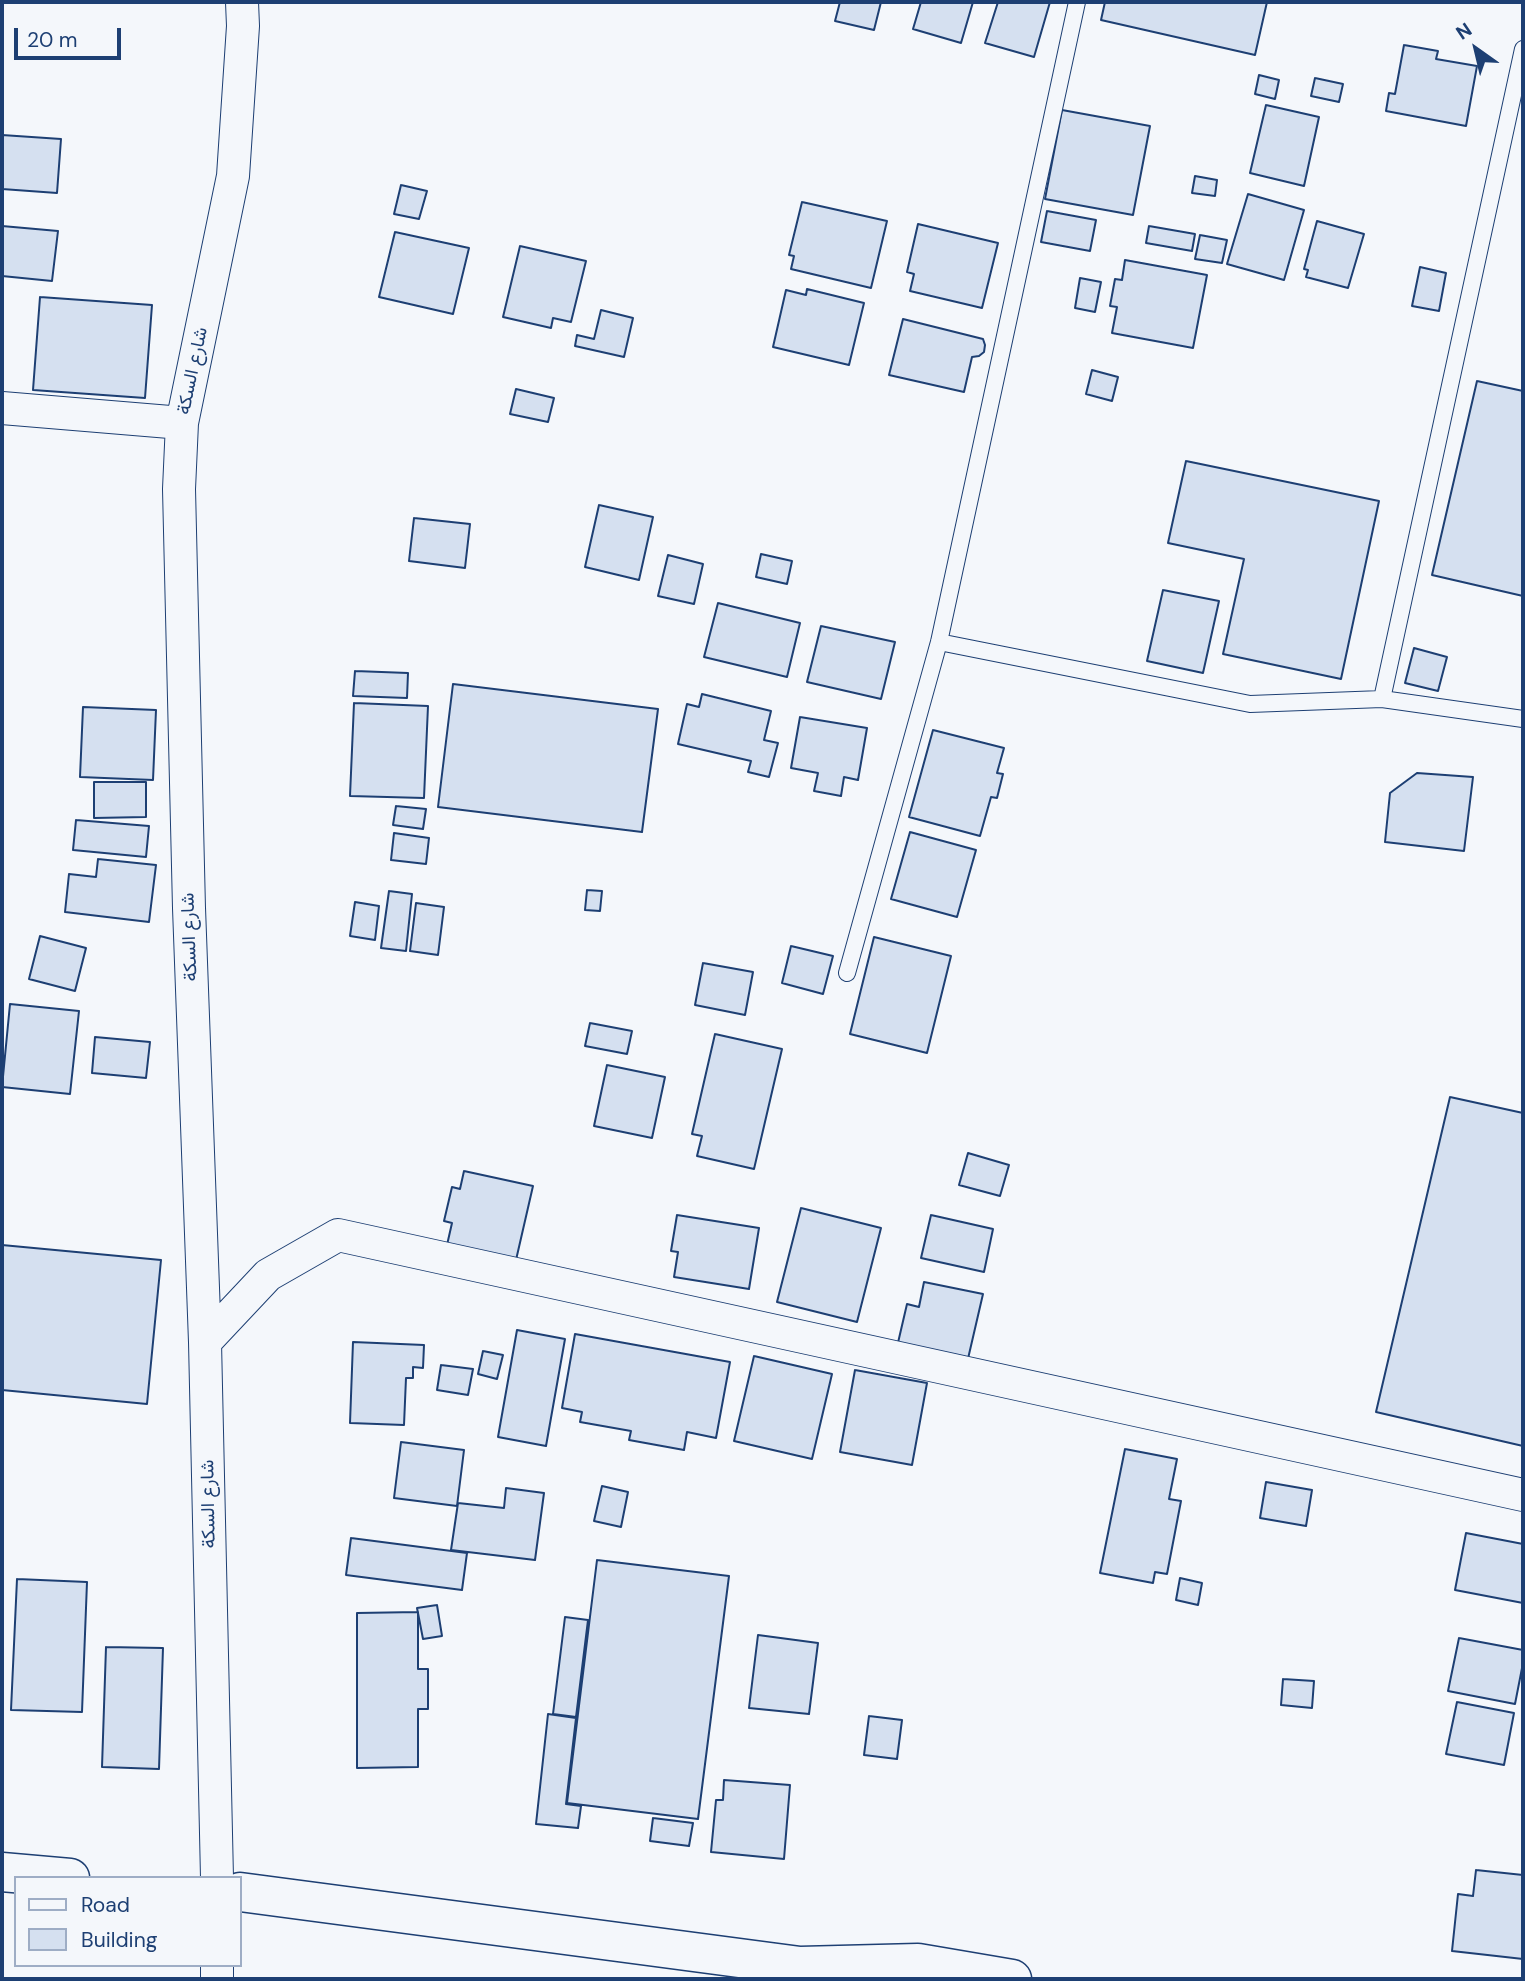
<!DOCTYPE html>
<html>
<head>
<meta charset="utf-8">
<style>
	body { margin:0 }
	#map { position:relative; width:1525px; height:1981px; overflow:hidden; background:#f4f7fb; font-family:"DM Sans",sans-serif }
	canvas { display:block }
	.frame { position:absolute; inset:0; border:4px solid #1d3f73; pointer-events:none }
	.legend { position:absolute; left:14px; top:1876px; width:228px; height:91px; box-sizing:border-box; background:#f4f7fb; border:2px solid #9eadc5; margin:0; padding:9px 12px; list-style:none; font-size:21px; color:#1d3f73 }
	.legend li { display:flex; align-items:center; gap:14px; height:35px }
	.legend b { width:35px; border:2px solid #9eadc5 }
	.north { position:absolute; left:1441px; top:14px; width:70px; height:70px; -webkit-text-stroke:5px #f4f7fb; paint-order:stroke; rotate:326deg; font-size:19px; font-weight:700; line-height:28px; text-align:center; color:#1d3f73 }
	.north::after { content:''; display:block; margin:auto; width:24px; height:32px; background:#1d3f73; clip-path:polygon(50% 0,100% 100%,50% 72%,0 100%) }
	.scale { position:absolute; left:14px; top:28px; width:107px; height:32px; box-sizing:border-box; border:4px solid #1d3f73; border-top:0; padding-left:9px; font-size:21px; line-height:24px; white-space:nowrap; color:#1d3f73; -webkit-text-stroke:5px #f4f7fb; paint-order:stroke }
</style>
</head>
<body>
<div id="map">
<canvas width="1525" height="1981"></canvas>
<div class="frame"></div>
<ul class="legend">
<li><b style="height:9px;background:#f4f7fb"></b>Road</li>
<li><b style="height:19px;background:#d5e0f0"></b>Building</li>
</ul>
<div class="north">N</div>
<div class="scale">20 m</div>
</div>
<script>
const g = document.querySelector('canvas').getContext('2d');
g.lineJoin = 'round';
function paint(path, color) {
  g.fillStyle = color;
  g.fill(path, 'evenodd');
}
function shape(rows) {
  const path = new Path2D();
  for (const r of rows) {
    path.moveTo(r[0], r[1]);
    for (let i = 2; i < r.length; i += 2) path.lineTo(r[i], r[i + 1]);
  }
  return path;
}
function trace(path, color, width, dash) {
  g.strokeStyle = color;
  g.lineWidth = width;
  g.lineCap = dash ? 'butt' : 'round';
  g.setLineDash(dash || []);
  g.stroke(path);
}
function drawText(font, color, halo, rows, align = 'center') {
  g.font = font + ' "DM Sans",Vazirmatn,sans-serif';
  g.lineWidth = 5;
  g.setLineDash([]);
  g.textBaseline = 'middle';
  g.strokeStyle = halo;
  g.fillStyle = color;
  for (const [text, x, y, turn = 0] of rows) {
    g.save();
    g.translate(x, y);
    g.rotate((+turn || 0) * Math.PI / 180);
    g.textAlign = isNaN(turn) ? turn : align;
    if (halo) g.strokeText(text, 0, 0);
    g.fillText(text, 0, 0);
    g.restore();
  }
}
const building = shape([
	[840,2,881,2,874,30,835,21,840,2],
	[921,2,973,2,961,43,913,29,921,2],
	[998,2,1050,2,1034,57,985,43,998,2],
	[1105,2,1267,2,1255,55,1101,20,1105,2],
	[1404,45,1438,51,1436,59,1477,66,1466,126,1386,111,1389,93,1395,94,1404,45],
	[1259,75,1279,80,1275,99,1255,94,1259,75],
	[1315,78,1343,84,1339,102,1311,96,1315,78],
	[1266,105,1319,117,1304,186,1250,173,1266,105],
	[1062,110,1150,126,1133,215,1045,199,1062,110],
	[2,135,61,139,57,193,2,189,2,135],
	[1195,176,1217,180,1215,196,1192,193,1195,176],
	[401,185,427,191,419,219,394,214,401,185],
	[1248,194,1304,210,1284,280,1227,264,1248,194],
	[802,202,887,221,871,288,791,269,794,256,789,255,802,202],
	[1047,211,1096,220,1090,251,1041,242,1047,211],
	[1317,221,1364,234,1348,288,1306,277,1308,270,1304,269,1317,221],
	[918,224,998,243,982,308,910,291,914,274,907,272,918,224],
	[2,226,58,231,52,281,2,276,2,226],
	[1149,226,1195,234,1192,251,1146,243,1149,226],
	[395,232,469,248,453,314,379,297,395,232],
	[1200,235,1227,240,1222,263,1195,259,1200,235],
	[520,246,586,261,571,322,553,318,551,328,503,317,520,246],
	[1125,260,1207,275,1193,348,1112,333,1117,307,1110,306,1115,279,1122,280,1125,260],
	[1420,267,1446,273,1439,311,1412,306,1420,267],
	[1080,278,1101,282,1095,312,1075,308,1080,278],
	[807,289,864,303,849,365,773,347,786,290,806,295,807,289],
	[40,297,152,305,145,398,33,390,40,297],
	[601,310,633,318,624,357,575,346,577,335,594,339,601,310],
	[903,319,983,339,985,345,984,352,979,356,972,357,964,392,889,375,903,319],
	[1092,370,1118,377,1112,401,1086,394,1092,370],
	[1477,381,1523,391,1523,596,1432,575,1477,381],
	[516,389,554,398,548,422,510,414,516,389],
	[1186,461,1379,501,1341,679,1223,654,1244,559,1168,543,1186,461],
	[599,505,653,517,639,580,585,567,599,505],
	[414,518,470,524,465,568,409,561,414,518],
	[761,554,792,561,787,584,756,577,761,554],
	[668,555,703,564,694,604,658,596,668,555],
	[1163,590,1219,601,1203,673,1147,661,1163,590],
	[718,603,800,623,787,677,704,657,718,603],
	[821,626,895,642,881,699,807,682,821,626],
	[1414,648,1447,657,1438,691,1405,683,1414,648],
	[355,671,408,673,407,698,353,696,355,671],
	[453,684,658,709,642,832,438,807,453,684],
	[702,694,771,711,764,740,778,743,769,777,748,772,751,761,678,744,687,704,699,707,702,694],
	[354,703,428,706,424,798,350,796,354,703],
	[83,707,156,710,153,780,80,777,83,707],
	[800,717,867,728,858,780,844,777,841,796,814,791,818,773,791,768,800,717],
	[933,730,1004,748,997,773,1003,774,997,798,991,797,980,836,909,817,933,730],
	[1417,773,1473,777,1464,851,1385,842,1390,793,1417,773],
	[94,782,146,782,146,817,94,818,94,782],
	[396,806,426,809,423,829,393,825,396,806],
	[76,820,149,826,146,857,73,850,76,820],
	[910,832,976,850,957,917,891,899,910,832],
	[394,833,429,838,426,864,391,860,394,833],
	[98,859,156,865,149,922,65,912,69,874,96,877,98,859],
	[587,890,602,891,600,911,585,910,587,890],
	[389,891,412,894,406,951,381,948,389,891],
	[355,902,379,906,375,940,350,936,355,902],
	[416,903,444,907,438,955,410,951,416,903],
	[40,936,86,948,75,991,29,979,40,936],
	[874,937,951,956,927,1053,850,1034,874,937],
	[791,946,833,956,823,994,782,983,791,946],
	[703,963,753,972,745,1015,695,1005,703,963],
	[10,1004,79,1011,70,1094,2,1087,10,1004],
	[590,1023,632,1031,627,1054,585,1046,590,1023],
	[715,1034,782,1049,754,1169,697,1156,702,1136,692,1134,715,1034],
	[95,1037,150,1042,146,1078,92,1073,95,1037],
	[607,1065,665,1077,652,1138,594,1126,607,1065],
	[1450,1097,1523,1113,1523,1446,1376,1412,1450,1097],
	[968,1153,1009,1165,1000,1196,959,1185,968,1153],
	[464,1171,533,1186,516,1260,447,1245,452,1223,444,1221,452,1187,460,1189,464,1171],
	[801,1208,881,1228,857,1322,777,1302,801,1208],
	[677,1215,759,1228,749,1289,674,1277,678,1252,671,1251,677,1215],
	[931,1215,993,1229,984,1272,921,1258,931,1215],
	[2,1245,161,1260,147,1404,2,1390,2,1245],
	[924,1282,983,1294,967,1363,897,1347,907,1304,919,1307,924,1282],
	[517,1330,565,1339,546,1446,498,1437,517,1330],
	[575,1334,730,1362,716,1438,687,1432,684,1450,629,1440,631,1431,580,1422,582,1412,562,1408,575,1334],
	[353,1342,424,1345,423,1368,413,1367,413,1378,406,1378,404,1425,350,1423,353,1342],
	[483,1351,503,1355,497,1379,478,1374,483,1351],
	[754,1356,832,1374,812,1459,734,1441,754,1356],
	[441,1365,473,1369,468,1395,437,1390,441,1365],
	[855,1370,927,1383,912,1465,840,1452,855,1370],
	[401,1442,464,1450,457,1506,394,1498,401,1442],
	[1125,1449,1177,1459,1169,1499,1181,1501,1167,1574,1155,1572,1153,1583,1100,1573,1125,1449],
	[1266,1482,1312,1490,1306,1526,1260,1518,1266,1482],
	[602,1486,628,1492,621,1527,594,1521,602,1486],
	[506,1488,544,1493,535,1560,451,1550,458,1503,504,1508,506,1488],
	[1466,1533,1523,1544,1523,1603,1455,1590,1466,1533],
	[351,1538,467,1553,462,1590,346,1575,351,1538],
	[597,1560,729,1576,698,1819,567,1803,597,1560],
	[1180,1578,1202,1583,1198,1605,1176,1600,1180,1578],
	[17,1579,87,1582,82,1712,11,1710,17,1579],
	[437,1605,442,1636,423,1639,417,1608,437,1605],
	[418,1612,418,1669,428,1669,428,1709,418,1709,418,1767,357,1768,357,1613,418,1612],
	[565,1617,588,1620,576,1717,553,1714,565,1617],
	[758,1635,818,1643,809,1714,749,1708,758,1635],
	[1459,1638,1523,1650,1523,1663,1515,1704,1448,1691,1459,1638],
	[106,1647,163,1648,159,1769,102,1767,106,1647],
	[1283,1679,1314,1681,1312,1708,1281,1705,1283,1679],
	[1457,1702,1514,1713,1504,1765,1446,1754,1457,1702],
	[548,1714,576,1718,566,1804,581,1806,578,1828,536,1824,548,1714],
	[869,1716,902,1720,897,1759,864,1755,869,1716],
	[724,1780,790,1785,784,1859,711,1852,716,1800,723,1800,724,1780],
	[653,1818,693,1823,689,1846,650,1841,653,1818],
	[1476,1870,1523,1875,1523,1959,1452,1951,1458,1894,1473,1896,1476,1870]
]);
const lane = shape([
	[939,642,1250,704,1382,699,1523,719],
	[1382,699,1523,49],
	[847,973,939,642,1077,2]
]);
const street = shape([
	[2,408,182,423],
	[205,1342,268,1275,338,1235,1523,1495],
	[217,1878,205,1342,189,908,179,489,182,423,233,176,243,26,242,2],
	[217,1979,217,1965]
]);
const secondary = shape([
	[2,1872,70,1878],
	[240,1892,800,1966,918,1963,1012,1979]
]);
const streetNames = [
	["شارع السكة",193,371,-78],
	["شارع السكة",190,937,-92],
	["شارع السكة",209,1504,-91]
];
paint(building, '#d5e0f0');
trace(building, '#1d3f73', 2);
trace(lane, '#1d3f73', 18);
trace(street, '#1d3f73', 34);
trace(secondary, '#1d3f73', 41);
trace(lane, '#f4f7fb', 16);
trace(street, '#f4f7fb', 32);
trace(secondary, '#f4f7fb', 38);
drawText('19px', '#1d3f73', '#f4f7fb', streetNames);
</script>
</body>
</html>
